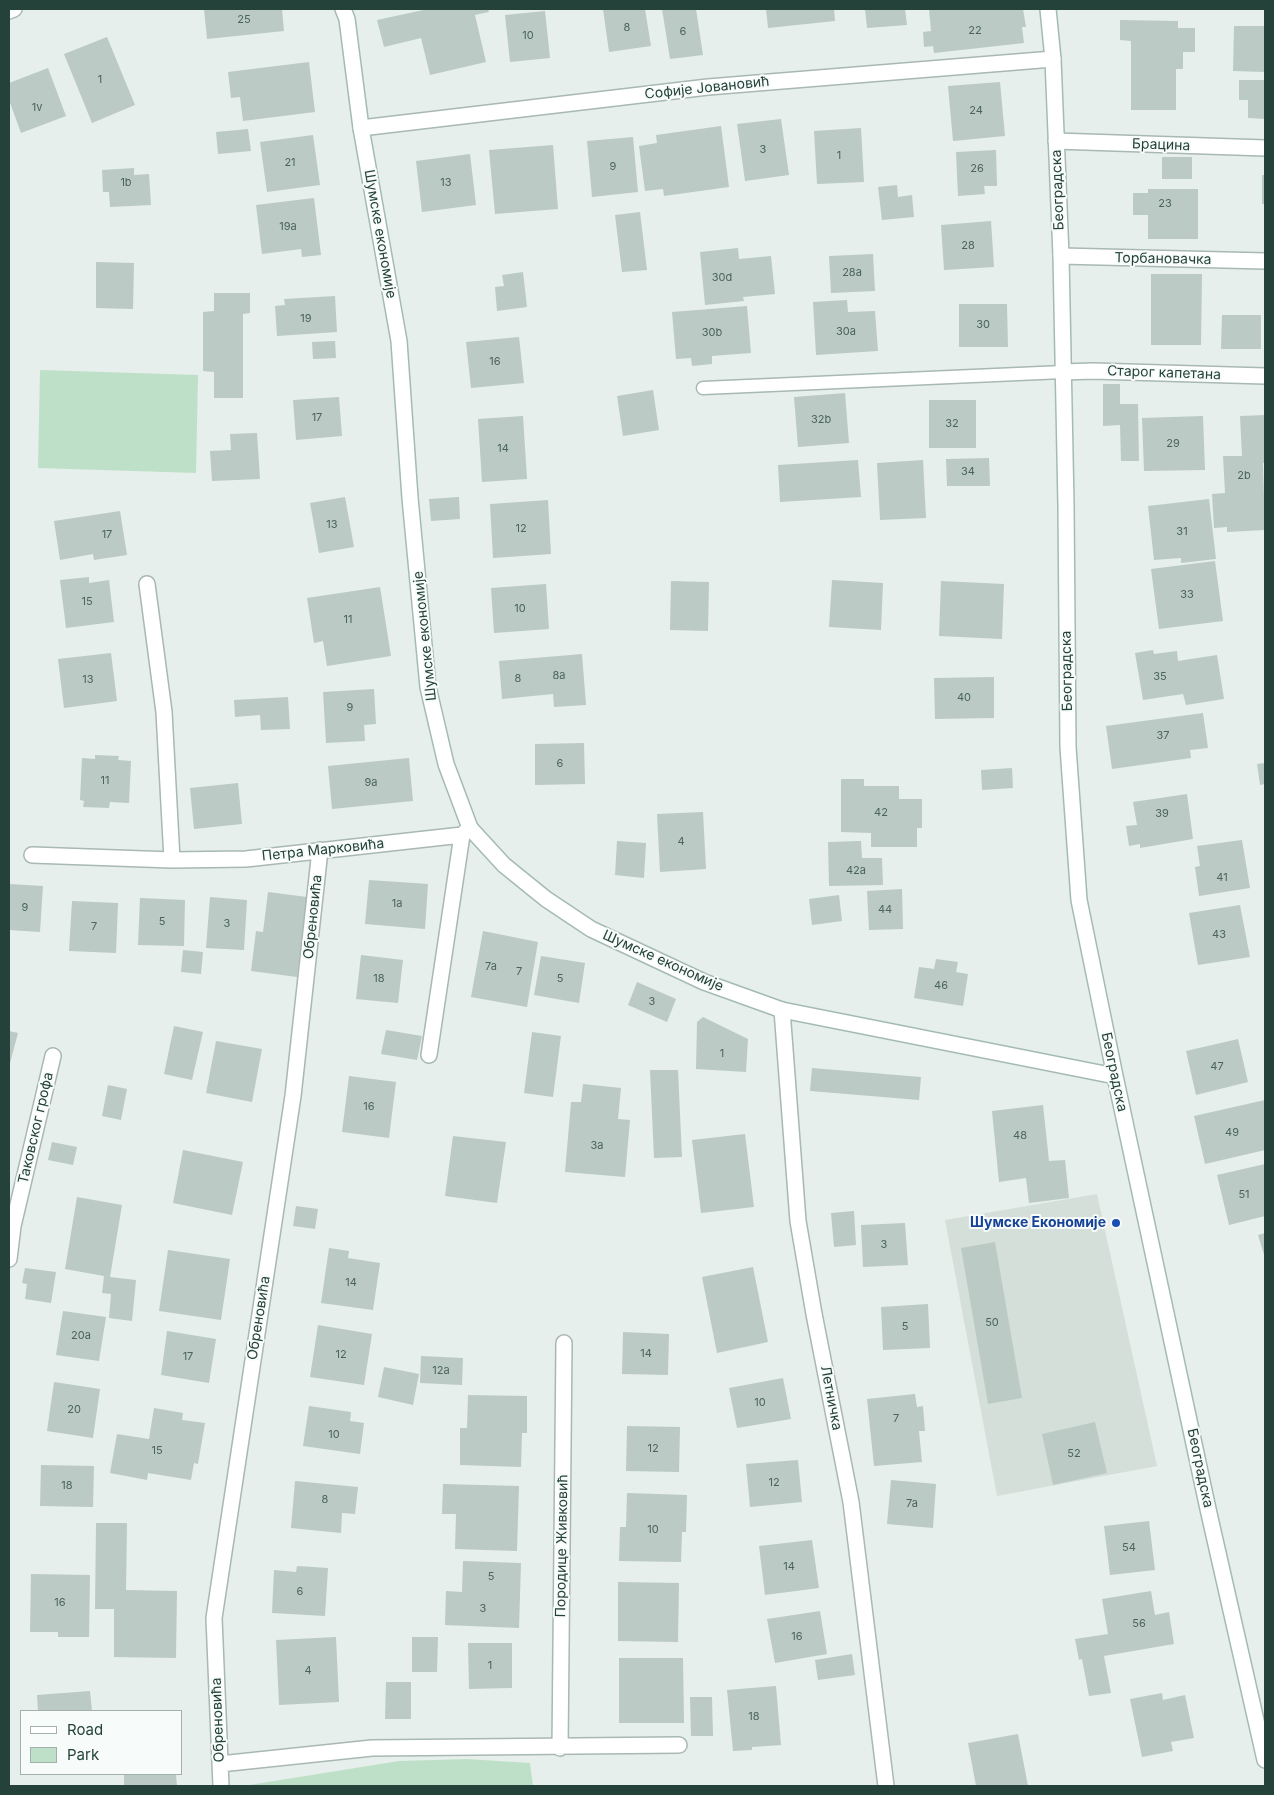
<!DOCTYPE html>
<html>
<head>
<meta charset="utf-8">
<style>
	body { margin:0 }
	#map { position:relative; width:1274px; height:1795px; overflow:hidden; background:#e6efeb; font-family:Inter,sans-serif }
	canvas { display:block }
	.frame { position:absolute; inset:0; border:10px solid #24423a; pointer-events:none }
	.legend { position:absolute; left:20px; top:1710px; width:162px; height:65px; box-sizing:border-box; background:#f7fbf9; border:1px solid #a3b1ad; margin:0; padding:6px 9px; list-style:none; font-size:15px; color:#24423a }
	.legend li { display:flex; align-items:center; gap:10px; height:25px }
	.legend b { width:25px; border:1px solid #a3b1ad }
</style>
</head>
<body>
<div id="map">
<canvas width="1274" height="1795"></canvas>
<div class="frame"></div>
<ul class="legend">
<li><b style="height:6px;background:#fff"></b>Road</li>
<li><b style="height:14px;background:#bfe0c8"></b>Park</li>
</ul>
</div>
<script>
const g = document.querySelector('canvas').getContext('2d');
g.lineJoin = 'round';
function paint(path, color) {
  g.fillStyle = color;
  g.fill(path, 'evenodd');
}
function shape(rows) {
  const path = new Path2D();
  for (const r of rows) {
    path.moveTo(r[0], r[1]);
    for (let i = 2; i < r.length; i += 2) path.lineTo(r[i], r[i + 1]);
  }
  return path;
}
function trace(path, color, width, dash) {
  g.strokeStyle = color;
  g.lineWidth = width;
  g.lineCap = dash ? 'butt' : 'round';
  g.setLineDash(dash || []);
  g.stroke(path);
}
function drawText(font, color, halo, rows, align = 'center') {
  g.font = font + ' Inter,sans-serif';
  g.lineWidth = 4;
  g.setLineDash([]);
  g.textBaseline = 'middle';
  g.strokeStyle = halo;
  g.fillStyle = color;
  for (const [text, x, y, turn = 0] of rows) {
    g.save();
    g.translate(x, y);
    g.rotate((+turn || 0) * Math.PI / 180);
    g.textAlign = isNaN(turn) ? turn : align;
    if (halo) g.strokeText(text, 0, 0);
    g.fillText(text, 0, 0);
    g.restore();
  }
}
const built = shape([
	[1097,1194,1157,1466,997,1496,945,1220]
]);
const green = shape([
	[40,370,198,375,196,473,38,468],
	[467,1759,530,1763,533,1786,243,1786,399,1761]
]);
const building = shape([
	[204,9,282,9,284,31,207,39],
	[428,9,488,9,489,12,475,15,486,62,430,75,421,38,384,47,377,20],
	[603,9,645,9,651,46,609,52],
	[662,9,696,9,703,55,670,59],
	[766,9,834,9,835,21,768,28],
	[865,9,905,9,907,25,867,28],
	[929,9,1023,9,1026,27,1022,27,1024,43,934,53,933,46,924,47,923,32,931,31],
	[545,11,550,58,510,62,505,15],
	[1120,20,1178,21,1178,28,1195,28,1195,52,1183,52,1183,69,1176,69,1176,110,1131,110,1131,41,1120,40],
	[1234,26,1265,26,1265,72,1233,71],
	[107,37,135,105,92,123,64,54],
	[309,62,315,112,243,121,240,97,231,98,228,72],
	[48,68,66,116,21,133,9,100,9,83],
	[1239,80,1265,80,1265,119,1248,118,1248,100,1239,100],
	[1000,82,1005,136,953,141,948,86],
	[781,119,789,175,745,181,737,124],
	[721,126,729,187,664,196,663,189,645,191,639,146,657,143,656,135],
	[861,128,864,182,817,184,814,131],
	[248,129,251,151,218,154,216,132],
	[313,135,320,185,267,192,260,142],
	[633,137,638,192,592,197,587,141],
	[553,145,558,209,495,214,489,150],
	[996,150,997,186,984,186,985,194,958,196,956,152],
	[470,154,476,205,422,212,416,161],
	[1162,157,1192,157,1192,179,1162,179],
	[134,168,134,175,149,174,151,205,110,207,109,192,103,192,102,170],
	[1262,175,1265,175,1265,204,1262,204],
	[897,185,898,197,912,195,914,217,882,220,878,187],
	[1148,189,1198,189,1198,239,1148,239,1148,215,1133,215,1133,193,1148,193],
	[314,198,321,255,302,257,301,249,262,254,256,205],
	[640,212,647,270,622,272,615,215],
	[991,221,994,267,944,270,941,225],
	[738,248,739,259,771,256,775,294,743,297,744,301,705,305,700,252],
	[873,254,875,291,831,293,829,256],
	[96,262,134,263,133,309,96,308],
	[523,272,527,307,497,311,495,287,504,286,502,275],
	[1151,274,1202,274,1201,345,1151,345],
	[214,293,250,293,250,313,243,314,243,398,214,398,214,372,203,371,203,312,214,311],
	[335,296,337,332,277,336,275,306,285,305,284,299],
	[847,300,848,312,875,311,878,351,816,355,813,302],
	[959,304,1007,304,1008,347,959,347],
	[747,306,751,353,712,356,712,364,692,366,691,358,676,359,672,312],
	[1222,315,1261,315,1261,349,1221,349],
	[519,337,524,383,471,388,466,342],
	[335,341,336,358,313,359,312,342],
	[1103,384,1120,384,1120,404,1138,404,1139,461,1121,461,1120,425,1103,426],
	[653,390,659,430,623,436,617,396],
	[845,393,849,443,798,447,794,397],
	[339,397,342,436,296,440,293,400],
	[929,400,976,400,976,448,929,448],
	[1265,415,1265,463,1263,463,1265,530,1227,532,1227,527,1214,528,1212,494,1225,493,1223,456,1242,456,1240,416],
	[523,416,527,479,482,482,478,419],
	[1203,416,1205,470,1144,471,1142,418],
	[257,433,260,479,212,481,210,451,231,450,230,434],
	[989,458,990,486,947,486,946,459],
	[858,460,861,497,780,502,778,465],
	[923,460,926,518,880,520,877,463],
	[345,497,354,547,319,553,310,503],
	[459,497,460,519,431,521,429,499],
	[1209,499,1216,559,1181,563,1181,558,1154,560,1148,506],
	[548,500,551,554,493,558,490,504],
	[120,511,127,555,94,560,93,554,60,560,54,521],
	[1215,561,1223,621,1159,629,1151,569],
	[89,577,89,583,109,580,114,622,66,628,60,580],
	[832,580,883,583,881,630,829,627],
	[671,581,709,582,708,631,670,630],
	[941,581,1004,584,1002,639,939,636],
	[546,584,549,629,494,633,491,588],
	[380,587,391,656,327,666,323,641,314,643,307,598],
	[1153,650,1154,654,1177,651,1178,661,1217,655,1224,699,1186,705,1183,694,1143,700,1135,653],
	[111,653,117,701,64,708,58,659],
	[582,654,586,705,554,707,553,694,502,699,499,661],
	[994,677,994,718,935,719,934,678],
	[374,689,376,724,364,725,365,741,326,743,323,692],
	[288,697,290,729,261,730,260,715,235,717,234,700],
	[1203,713,1208,748,1190,750,1191,758,1112,769,1106,726],
	[584,743,585,784,535,785,535,744],
	[95,755,119,756,118,760,131,761,129,803,110,802,109,808,83,807,84,801,80,800,82,758,95,759],
	[409,758,413,801,332,809,328,766],
	[1265,763,1265,784,1260,785,1257,764],
	[1012,768,1013,788,982,790,981,770],
	[841,779,864,779,864,786,899,786,899,799,922,799,922,828,917,828,917,847,871,847,871,833,841,832],
	[238,783,242,824,194,829,190,788],
	[1187,794,1193,839,1140,848,1140,844,1129,846,1126,826,1137,825,1133,802],
	[703,812,706,869,660,872,657,814],
	[1242,840,1250,888,1199,896,1195,867,1200,866,1197,846],
	[617,841,646,843,644,878,615,875],
	[861,841,862,858,882,858,883,885,829,886,828,842],
	[369,880,428,884,425,929,365,924],
	[9,884,43,886,40,932,9,930],
	[902,889,903,929,869,930,867,891],
	[268,892,307,897,297,977,251,971,256,931,263,932],
	[839,895,842,921,812,925,809,899],
	[210,897,247,900,244,950,206,948],
	[140,898,185,900,184,946,138,945],
	[72,901,118,903,116,953,69,951],
	[1240,905,1250,957,1198,965,1189,913],
	[483,931,538,942,527,1007,471,997],
	[183,950,203,952,201,974,181,972],
	[361,955,403,960,398,1003,356,999],
	[541,956,585,963,579,1003,534,995],
	[936,959,958,962,956,972,968,974,963,1006,914,998,919,967,934,969],
	[637,982,676,999,667,1022,628,1005],
	[703,1017,748,1039,746,1072,696,1069,697,1022],
	[174,1026,203,1032,192,1080,164,1074],
	[386,1030,422,1036,417,1060,381,1054],
	[9,1031,18,1033,9,1067],
	[532,1032,561,1036,553,1097,524,1093],
	[1238,1039,1248,1082,1196,1095,1186,1051],
	[216,1041,262,1049,252,1102,206,1093],
	[812,1068,921,1077,919,1100,810,1091],
	[650,1070,678,1070,682,1157,654,1158],
	[349,1076,396,1082,389,1138,342,1132],
	[583,1084,621,1088,618,1119,630,1120,625,1177,565,1172,571,1102,581,1102],
	[108,1085,127,1089,121,1120,102,1116],
	[1265,1100,1265,1150,1205,1164,1194,1116],
	[1043,1105,1049,1161,1065,1160,1069,1198,1029,1203,1026,1178,999,1182,992,1111],
	[745,1134,754,1207,701,1213,692,1140],
	[453,1136,506,1142,497,1203,445,1196],
	[52,1142,77,1147,73,1165,48,1160],
	[183,1150,243,1162,232,1215,173,1203],
	[1265,1164,1265,1216,1229,1225,1217,1175],
	[77,1197,122,1205,110,1277,136,1280,132,1321,109,1318,111,1294,102,1293,104,1276,65,1269],
	[296,1206,318,1209,315,1229,293,1226],
	[854,1211,856,1245,834,1247,831,1213],
	[905,1223,908,1265,863,1267,861,1225],
	[1265,1233,1265,1258,1258,1235],
	[995,1242,1022,1398,988,1404,961,1248],
	[329,1248,349,1251,348,1258,380,1263,373,1310,321,1303],
	[168,1250,230,1259,221,1320,159,1311],
	[753,1267,768,1342,717,1353,702,1277],
	[25,1268,56,1272,51,1303,25,1299,27,1284,22,1283],
	[928,1304,930,1348,883,1350,881,1307],
	[63,1311,106,1317,99,1361,56,1355],
	[318,1325,372,1334,364,1385,310,1377],
	[167,1331,216,1339,209,1383,161,1375],
	[623,1332,669,1334,668,1375,622,1374],
	[421,1356,463,1358,462,1385,420,1383],
	[384,1367,419,1374,413,1405,378,1397],
	[783,1378,791,1419,737,1428,729,1388],
	[54,1382,100,1389,93,1438,47,1431],
	[915,1394,917,1407,923,1406,925,1431,919,1431,922,1462,874,1466,867,1399],
	[468,1395,527,1396,527,1433,522,1433,521,1467,460,1465,460,1428,467,1428],
	[309,1406,351,1412,350,1421,364,1423,360,1454,303,1446],
	[154,1408,183,1413,182,1420,205,1423,198,1464,194,1463,191,1480,148,1473,147,1480,110,1473,117,1434,149,1439],
	[1095,1422,1107,1473,1053,1485,1042,1434],
	[627,1426,680,1427,679,1472,626,1471],
	[798,1460,802,1502,750,1507,746,1464],
	[41,1465,94,1466,93,1507,40,1506],
	[891,1480,936,1484,933,1528,887,1524],
	[295,1481,358,1487,355,1514,342,1513,341,1533,291,1528],
	[443,1484,519,1486,517,1551,455,1549,456,1514,442,1514],
	[627,1493,687,1495,686,1532,682,1532,681,1562,619,1561,620,1527,626,1527],
	[1149,1521,1155,1570,1110,1575,1104,1526],
	[96,1523,127,1523,126,1590,177,1591,176,1658,114,1657,114,1609,95,1609],
	[812,1540,819,1588,765,1595,759,1546],
	[463,1561,521,1563,519,1628,445,1625,446,1591,462,1592],
	[297,1566,328,1568,325,1616,272,1613,274,1570,296,1572],
	[31,1574,90,1575,89,1637,58,1637,58,1632,30,1632],
	[618,1582,679,1583,678,1642,618,1641],
	[1151,1591,1155,1615,1169,1612,1174,1644,1104,1656,1111,1693,1089,1696,1082,1659,1079,1660,1075,1639,1108,1634,1102,1599],
	[820,1611,827,1654,775,1663,767,1619],
	[336,1637,339,1702,279,1705,276,1640],
	[412,1637,438,1637,437,1672,412,1672],
	[468,1643,512,1643,512,1688,469,1689],
	[852,1654,855,1675,818,1680,815,1660],
	[619,1658,683,1658,684,1723,619,1723],
	[386,1682,411,1682,411,1719,385,1719],
	[776,1686,781,1745,752,1747,752,1750,733,1751,727,1690],
	[90,1691,92,1711,38,1711,37,1695],
	[1162,1693,1163,1700,1185,1695,1194,1738,1171,1742,1173,1751,1142,1757,1130,1699],
	[690,1697,712,1697,713,1736,691,1736],
	[1018,1734,1028,1786,976,1786,968,1743],
	[124,1774,176,1774,177,1786,124,1786]
]);
const lane = shape([
	[703,388,1063,372]
]);
const street = shape([
	[9,11,14,9],
	[361,128,708,87,1053,59],
	[1056,141,1265,148],
	[1061,256,1265,261],
	[1063,372,1093,371,1265,376],
	[147,584,164,712,172,860],
	[32,855,172,860,246,859,462,835,470,828],
	[782,1010,798,1221,814,1314,851,1502,886,1786],
	[429,1055,462,835],
	[9,1259,13,1226,53,1056],
	[560,1748,564,1343],
	[220,1764,372,1748,679,1745],
	[221,1786,214,1618,293,1096,320,850]
]);
const secondary = shape([
	[343,9,347,19,361,128,399,341,410,498,428,687,446,764,470,828,504,865,546,899,591,929,704,982,782,1010,1115,1076],
	[1048,9,1053,59,1061,256,1066,505,1068,747,1079,900,1115,1076,1208,1509,1265,1760]
]);
const markers = [
	[1116,1223,5,"#1a4fb4"]
];
const numberNames = [
	["25",244,20],
	["8",627,28],
	["22",975,31],
	["6",683,32],
	["10",528,36],
	["1",100,80],
	["1v",37,108],
	["24",976,111],
	["3",763,150],
	["1",839,156],
	["21",290,163],
	["9",613,167],
	["26",977,169],
	["1b",126,183],
	["13",446,183],
	["23",1165,204],
	["19a",288,227],
	["28",968,246],
	["28a",852,273],
	["30d",722,278],
	["19",306,319],
	["30",983,325],
	["30a",846,332],
	["30b",712,333],
	["16",495,362],
	["17",317,418],
	["32b",821,420],
	["32",952,424],
	["29",1173,444],
	["14",503,449],
	["34",968,472],
	["2b",1244,476],
	["13",332,525],
	["12",521,529],
	["31",1182,532],
	["17",107,535],
	["33",1187,595],
	["15",87,602],
	["10",520,609],
	["11",348,620],
	["8a",559,676],
	["35",1160,677],
	["8",518,679],
	["13",88,680],
	["40",964,698],
	["9",350,708],
	["37",1163,736],
	["6",560,764],
	["11",105,781],
	["9a",371,783],
	["42",881,813],
	["39",1162,814],
	["4",681,842],
	["42a",856,871],
	["41",1222,878],
	["1a",397,904],
	["9",25,908],
	["44",885,910],
	["5",162,922],
	["3",227,924],
	["7",94,927],
	["43",1219,935],
	["7a",491,967],
	["7",519,972],
	["18",379,979],
	["5",560,979],
	["46",941,986],
	["3",652,1002],
	["1",722,1054],
	["47",1217,1067],
	["16",369,1107],
	["49",1232,1133],
	["48",1020,1136],
	["3a",597,1146],
	["51",1244,1195],
	["3",884,1245],
	["14",351,1283],
	["50",992,1323],
	["5",905,1327],
	["20a",81,1336],
	["14",646,1354],
	["12",341,1355],
	["17",188,1357],
	["12a",441,1371],
	["10",760,1403],
	["20",74,1410],
	["7",896,1419],
	["10",334,1435],
	["12",653,1449],
	["15",157,1451],
	["52",1074,1454],
	["12",774,1483],
	["18",67,1486],
	["8",325,1500],
	["7a",912,1504],
	["10",653,1530],
	["54",1129,1548],
	["14",789,1567],
	["5",491,1577],
	["6",300,1592],
	["16",60,1603],
	["3",483,1609],
	["56",1139,1624],
	["16",797,1637],
	["1",490,1666],
	["4",308,1671],
	["18",754,1717]
];
const streetNames = [
	["Софије Јовановић",707,88,-6],
	["Брацина",1161,145,2],
	["Београдска",1058,190,-92],
	["Шумске економије",380,234,80],
	["Торбановачка",1163,259,1],
	["Старог капетана",1164,373,2],
	["Шумске економије",425,636,-96],
	["Београдска",1067,671,-91],
	["Петра Марковића",323,850,-6],
	["Обреновића",313,917,-84],
	["Шумске економије",663,961,24],
	["Београдска",1114,1072,78],
	["Таковског грофа",36,1128,-77],
	["Обреновића",259,1318,-81],
	["Летничка",831,1398,79],
	["Београдска",1200,1468,78],
	["Породице Живковић",562,1546,-89],
	["Обреновића",218,1720,-92]
];
const transitNames = [
	["Шумске Економије",1106,1223]
];
paint(built, '#d4dfda');
paint(green, '#bfe0c8');
paint(building, '#bbcac4');
trace(lane, '#a8b8b2', 15);
trace(street, '#a8b8b2', 18);
trace(secondary, '#a4bbb3', 18);
trace(lane, '#fff', 12);
trace(street, '#fff', 15);
trace(secondary, '#fff', 15);
for (const [x, y, r, color] of markers) {
  const dot = new Path2D();
  dot.arc(x, y, r, 0, 2 * Math.PI);
  g.fillStyle = color;
  g.fill(dot);
  trace(dot, '#f7fbf9', 2);
}
drawText('11px', '#4a645c', null, numberNames);
drawText('14px', '#24423a', '#f7fbf9', streetNames);
drawText('bold 14px', '#164399', '#f7fbf9', transitNames, 'right');
</script>
</body>
</html>
